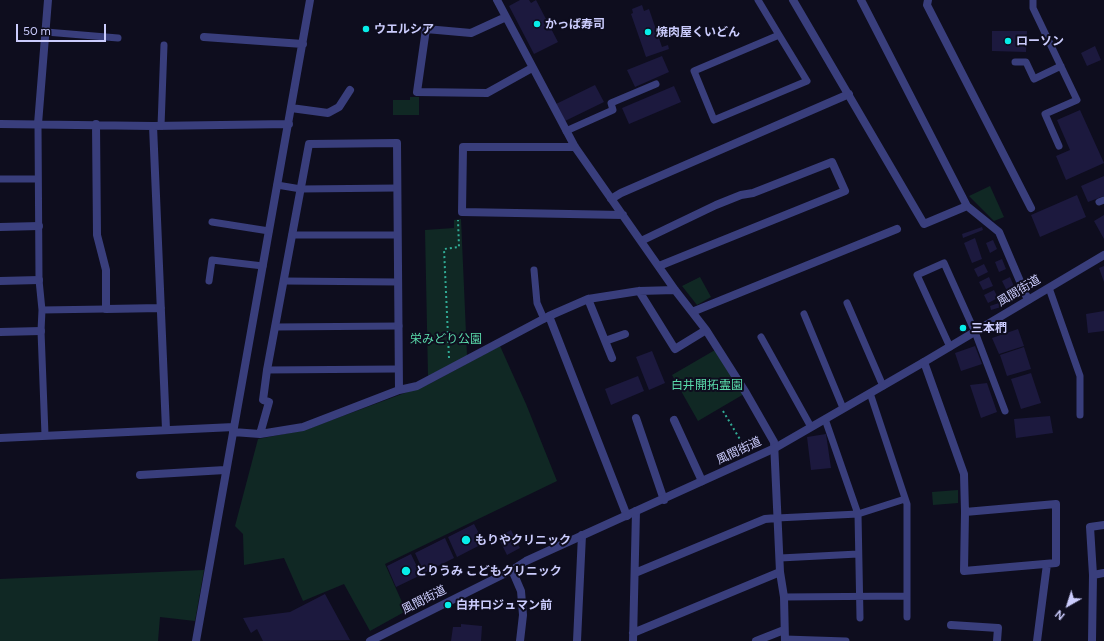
<!DOCTYPE html>
<html>
<head>
<meta charset="utf-8">
<style>
	body { margin:0 }
	#map { position:relative; width:1104px; height:641px; overflow:hidden; background:#0e0d1e; font-family:Figtree,sans-serif }
	canvas { display:block }
	.north { position:absolute; left:1048px; top:585px; width:40px; height:40px; -webkit-text-stroke:3px #0e0d1e; paint-order:stroke; rotate:219deg; font-size:11px; font-weight:700; line-height:16px; text-align:center; color:#cbccfd }
	.north::after { content:''; display:block; margin:auto; width:14px; height:18px; background:#cbccfd; clip-path:polygon(50% 0,100% 100%,50% 72%,0 100%) }
	.scale { position:absolute; left:16px; top:24px; width:90px; height:18px; box-sizing:border-box; border:2px solid #cbccfd; border-top:0; padding-left:5px; font-size:12px; line-height:14px; white-space:nowrap; color:#cbccfd; -webkit-text-stroke:3px #0e0d1e; paint-order:stroke }
</style>
</head>
<body>
<div id="map">
<canvas width="1104" height="641"></canvas>
<div class="north">N</div>
<div class="scale">50 m</div>
</div>
<script>
const g = document.querySelector('canvas').getContext('2d');
g.lineJoin = 'round';
function paint(path, color) {
  g.fillStyle = color;
  g.fill(path, 'evenodd');
}
function shape(rows) {
  const path = new Path2D();
  for (const r of rows) {
    path.moveTo(r[0], r[1]);
    for (let i = 2; i < r.length; i += 2) path.lineTo(r[i], r[i + 1]);
  }
  return path;
}
function trace(path, color, width, dash) {
  g.strokeStyle = color;
  g.lineWidth = width;
  g.lineCap = dash ? 'butt' : 'round';
  g.setLineDash(dash || []);
  g.stroke(path);
}
function drawText(font, color, halo, rows, align = 'center') {
  g.font = font + ' Figtree,"Noto Sans JP",sans-serif';
  g.lineWidth = 4;
  g.setLineDash([]);
  g.textBaseline = 'middle';
  g.strokeStyle = halo;
  g.fillStyle = color;
  for (const [text, x, y, turn = 0] of rows) {
    g.save();
    g.translate(x, y);
    g.rotate((+turn || 0) * Math.PI / 180);
    g.textAlign = isNaN(turn) ? turn : align;
    if (halo) g.strokeText(text, 0, 0);
    g.fillText(text, 0, 0);
    g.restore();
  }
}
const green = shape([
	[410,97,419,97,419,115,393,115,393,100,410,100],
	[990,186,1004,217,994,221,969,196],
	[461,219,467,356,428,376,425,230,454,228,454,220],
	[700,277,711,297,697,305,682,286],
	[500,346,526,404,557,481,385,564,406,611,370,631,344,584,303,601,284,558,244,565,243,534,235,526,258,439,305,430,429,384],
	[715,350,744,394,698,421,672,375],
	[958,490,958,503,933,505,932,492],
	[204,570,195,621,160,617,158,641,0,641,0,579]
]);
const building = shape([
	[520,0,529,0,531,3,536,0,558,42,534,54,509,6],
	[642,5,644,11,649,9,662,47,668,45,669,49,646,57,631,14,633,13,632,9],
	[992,31,1027,31,1026,52,992,51],
	[1095,46,1101,60,1087,66,1081,53],
	[662,56,669,72,635,87,627,70],
	[595,85,604,102,565,121,556,104],
	[674,86,681,102,629,124,622,108],
	[1080,110,1104,163,1066,180,1056,156,1070,150,1057,120],
	[1104,176,1104,196,1088,202,1081,186],
	[1077,195,1086,217,1040,237,1031,215],
	[1104,215,1104,239,1094,221],
	[982,227,983,230,963,238,962,234],
	[975,238,982,259,972,263,964,243],
	[993,240,997,249,990,253,986,243],
	[1002,259,1006,269,999,272,995,262],
	[984,264,988,272,978,277,974,269],
	[1104,266,1104,282,1099,268],
	[989,277,993,286,983,290,979,282],
	[1010,277,1016,291,1011,293,1010,289,1007,291,1002,281],
	[994,290,998,298,988,303,984,295],
	[1013,293,1014,297,1010,299,1008,295],
	[999,303,1001,307,991,310,990,306],
	[1104,311,1104,331,1088,333,1086,314],
	[1018,329,1024,346,999,354,992,338],
	[975,346,982,364,961,371,955,353],
	[1024,347,1031,369,1007,376,1000,355],
	[652,351,665,383,649,390,636,357],
	[1031,373,1041,403,1021,409,1011,379],
	[638,376,644,391,611,405,605,389],
	[987,383,997,412,981,418,970,385],
	[1050,416,1053,433,1016,438,1014,419],
	[826,434,831,468,811,470,807,437],
	[474,524,484,543,457,557,448,537],
	[511,530,520,548,507,555,498,537],
	[445,538,454,558,424,573,415,553],
	[411,554,421,575,396,587,387,566],
	[325,594,350,640,263,641,257,629,251,633,243,618,290,612],
	[461,624,482,626,481,641,451,641,453,627,461,627]
]);
const path = shape([
	[449,358,444,249,459,247,458,220],
	[723,411,747,451]
]);
const service = shape([
	[758,0,779,35,807,81,714,120,694,71,779,35],
	[1033,0,1033,8,1077,100,1045,114,1059,146],
	[46,32,118,38],
	[1015,62,1026,62,1034,79,1061,66],
	[38,124,39,280,42,310,41,331,45,435],
	[161,126,164,45],
	[566,131,613,110,611,103,656,84],
	[0,179,37,179],
	[277,185,301,189,397,188],
	[1099,202,1104,200],
	[212,222,269,231],
	[292,235,397,235],
	[534,270,537,303,544,319],
	[209,281,212,260,263,266],
	[284,281,398,282],
	[1049,288,1080,376,1080,415],
	[847,303,883,386],
	[42,310,106,309],
	[804,314,843,408],
	[275,327,399,326],
	[761,337,811,427],
	[950,347,917,275,944,263,975,332,1005,411],
	[267,370,397,369],
	[870,393,907,504,907,617],
	[825,419,858,514,860,618],
	[777,518,858,514,905,499],
	[780,558,858,554],
	[784,597,907,596],
	[785,639,846,641]
]);
const minor = shape([
	[497,0,575,147,675,290,706,330,746,393,774,442,780,572,784,597,785,641],
	[793,0,924,224,967,206],
	[861,0,967,206,999,232,1028,300],
	[928,0,927,5,1031,208],
	[506,17,471,33,426,29,417,92,487,93,532,68],
	[204,37,303,44],
	[291,108,328,113,339,107,350,90],
	[0,124,153,126,289,124],
	[38,124,48,0],
	[96,124,97,235,106,270,106,309,161,308],
	[153,126,166,429],
	[575,147,463,147,462,212,623,215],
	[611,199,621,193,849,94],
	[0,227,39,226],
	[641,241,716,205,741,195,753,193,832,162,845,191,659,266],
	[0,281,39,280],
	[639,291,675,349,706,330],
	[588,299,612,358],
	[692,312,897,229],
	[549,316,627,516],
	[0,332,41,331],
	[605,341,625,334],
	[924,362,964,474,965,512],
	[636,418,664,500],
	[674,420,702,481],
	[233,432,260,434,303,427,399,390,417,386,549,316,588,299,639,291,675,290],
	[260,434,269,402,263,400,267,370,309,144,397,143,399,390],
	[0,438,234,427],
	[140,475,225,470],
	[1056,504,1056,563,964,571,965,512,1056,504],
	[512,570,521,591,523,615,520,641],
	[635,573,765,519,777,518],
	[1093,575,1104,573],
	[951,625,998,628,997,641],
	[633,633,780,572],
	[196,641,310,0],
	[577,641,582,535],
	[633,641,636,511],
	[756,641,784,630],
	[1037,641,1047,564],
	[1092,641,1093,575,1090,527,1104,525]
]);
const tertiary = shape([
	[370,641,512,570,526,561,775,448,924,362,1104,255]
]);
const markers = [
	[537,24,4,"#07eee9"],
	[366,29,4,"#07eee9"],
	[648,32,4,"#07eee9"],
	[1008,41,4,"#07eee9"],
	[963,328,4,"#07eee9"],
	[466,540,5,"#07eee9"],
	[406,571,5,"#07eee9"],
	[448,605,4,"#07eee9"]
];
const poiNames = [
	["かっぱ寿司",545,24],
	["ウエルシア",374,29],
	["焼肉屋くいどん",656,32],
	["ローソン",1016,41],
	["三本椚",971,328],
	["もりやクリニック",475,540],
	["とりうみ こどもクリニック",415,571],
	["白井ロジュマン前",456,605]
];
const streetNames = [
	["風間街道",1019,291,-31],
	["風間街道",739,451,-25],
	["風間街道",424,600,-27]
];
const parkNames = [
	["栄みどり公園",446,339],
	["白井開拓霊園",707,385]
];
paint(green, '#102824');
paint(building, '#1c193e');
trace(path, '#31ac96', 2, [2, 3]);
trace(service, '#393e7c', 7);
trace(minor, '#393e7c', 8);
trace(tertiary, '#393e7c', 8);
for (const [x, y, r, color] of markers) {
  const dot = new Path2D();
  dot.arc(x, y, r, 0, 2 * Math.PI);
  g.fillStyle = color;
  g.fill(dot);
  trace(dot, '#0e0d1e', 1.5);
}
drawText('bold 12px', '#cbccfd', '#0e0d1e', poiNames, 'left');
drawText('12px', '#cbccfd', '#0e0d1e', streetNames);
drawText('12px', '#5adaab', '#0e0d1e', parkNames);
</script>
</body>
</html>
